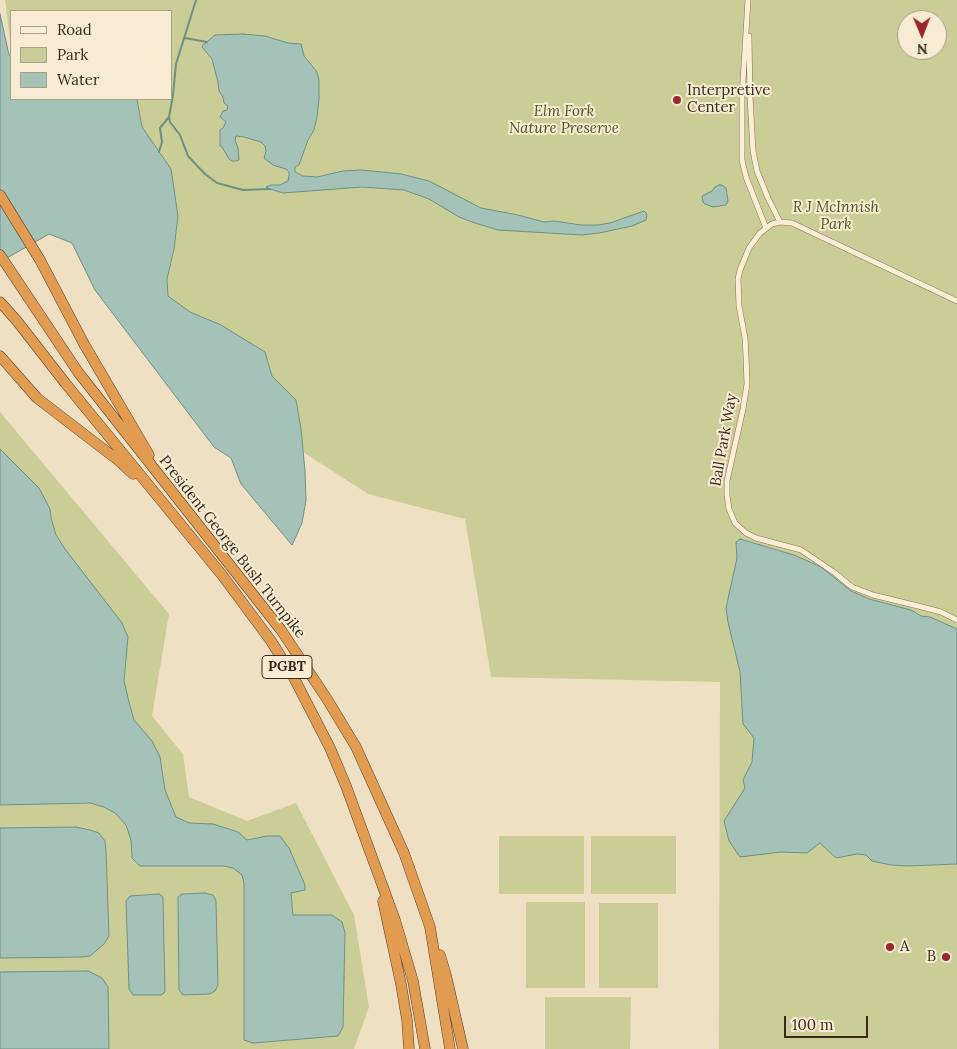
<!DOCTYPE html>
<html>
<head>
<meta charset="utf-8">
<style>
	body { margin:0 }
	#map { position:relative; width:957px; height:1049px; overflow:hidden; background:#efe0c3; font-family:Lora,serif }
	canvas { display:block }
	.legend { position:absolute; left:10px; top:10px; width:162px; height:90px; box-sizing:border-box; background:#f7ebd3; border:1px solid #ab9e8b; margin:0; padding:6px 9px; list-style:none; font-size:15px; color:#3a2a1e }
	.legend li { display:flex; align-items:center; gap:10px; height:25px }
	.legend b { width:25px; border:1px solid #ab9e8b }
	.north { position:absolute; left:897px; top:10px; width:50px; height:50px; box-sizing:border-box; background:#f7ebd3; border:1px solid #ab9e8b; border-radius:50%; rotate:179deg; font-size:14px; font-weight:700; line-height:20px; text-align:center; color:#3a2a1e }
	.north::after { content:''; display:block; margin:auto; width:18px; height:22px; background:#9b272c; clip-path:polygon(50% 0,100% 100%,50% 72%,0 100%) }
	.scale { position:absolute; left:784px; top:1016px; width:84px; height:22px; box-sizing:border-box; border:2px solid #3a2a1e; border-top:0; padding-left:6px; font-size:15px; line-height:18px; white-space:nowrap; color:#3a2a1e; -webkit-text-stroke:4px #f7ebd3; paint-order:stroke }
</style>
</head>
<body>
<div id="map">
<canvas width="957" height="1049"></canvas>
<ul class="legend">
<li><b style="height:6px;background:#faeed6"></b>Road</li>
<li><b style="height:14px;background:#cace96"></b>Park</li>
<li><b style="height:14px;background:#a5c2b8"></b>Water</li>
</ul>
<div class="north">N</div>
<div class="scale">100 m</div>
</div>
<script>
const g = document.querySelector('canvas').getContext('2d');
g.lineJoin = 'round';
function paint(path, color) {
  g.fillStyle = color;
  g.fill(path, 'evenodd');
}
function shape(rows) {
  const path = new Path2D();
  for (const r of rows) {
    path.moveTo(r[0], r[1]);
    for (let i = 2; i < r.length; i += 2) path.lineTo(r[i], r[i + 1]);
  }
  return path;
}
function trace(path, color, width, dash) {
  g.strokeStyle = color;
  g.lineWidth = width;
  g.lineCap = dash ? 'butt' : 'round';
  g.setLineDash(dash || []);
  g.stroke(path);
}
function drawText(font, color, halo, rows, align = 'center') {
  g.font = font + ' Lora,serif';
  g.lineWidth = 4;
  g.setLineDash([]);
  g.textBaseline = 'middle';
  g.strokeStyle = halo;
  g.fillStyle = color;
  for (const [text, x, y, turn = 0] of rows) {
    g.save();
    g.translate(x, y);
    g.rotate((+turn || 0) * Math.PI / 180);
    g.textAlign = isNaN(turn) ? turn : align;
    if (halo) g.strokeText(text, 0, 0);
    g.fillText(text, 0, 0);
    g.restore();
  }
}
const green = shape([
	[5,0,957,0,957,1049,719,1049,720,682,491,677,465,519,368,494,303,452,296,400,272,376,265,352,221,325,190,312,168,296,167,279,174,249,171,169,142,127,137,99,171,99,171,11,11,11,11,45],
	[907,20,937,20,937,50,907,50],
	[0,412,169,614,152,716,183,754,189,797,247,821,296,803,354,915,369,1007,354,1049,0,1049],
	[499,836,584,836,584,894,499,894],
	[591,836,676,836,676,894,591,894],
	[526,902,585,902,585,988,526,988],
	[599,903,658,903,658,988,599,988],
	[545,997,631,997,630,1049,545,1049]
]);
const water = shape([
	[0,14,9,55,11,56,11,99,137,99,142,127,171,169,178,216,174,249,167,279,168,296,190,312,221,325,265,352,272,376,296,400,301,429,305,471,306,500,302,523,292,545,241,484,231,458,214,447,95,290,72,243,49,234,0,262,0,14],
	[243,34,265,36,288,43,301,44,304,56,317,72,319,81,319,99,317,117,314,130,308,140,299,165,295,167,295,172,303,176,317,177,343,171,362,170,401,174,429,181,481,208,518,215,544,222,554,221,581,225,598,225,610,223,644,211,647,214,646,220,632,226,599,233,582,235,498,230,475,223,459,217,429,199,404,190,362,187,283,193,270,189,266,187,271,185,280,185,288,181,289,175,289,172,286,169,273,165,264,158,266,151,265,146,261,142,244,137,236,136,235,140,238,148,239,160,236,161,232,161,229,159,222,147,220,146,220,130,223,128,226,122,220,117,223,111,227,110,228,106,224,103,223,97,219,91,218,82,212,59,202,47,203,45,215,35,243,34],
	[719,185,722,185,726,188,728,201,726,205,713,207,705,204,703,202,702,196,712,191,715,187,719,185],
	[0,449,39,488,50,509,51,518,56,535,65,549,122,623,128,637,124,681,129,702,134,720,152,741,160,757,165,790,176,817,189,823,213,824,238,832,247,840,267,836,280,836,289,848,305,885,305,890,291,893,293,915,332,915,342,922,345,933,343,1027,338,1036,253,1043,244,1040,244,883,242,875,233,868,224,866,140,866,132,858,131,840,126,825,115,813,104,807,90,803,0,805,0,449],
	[740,539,794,555,821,567,851,591,869,599,911,610,921,616,930,617,957,629,957,864,908,866,891,865,872,861,866,855,857,854,836,858,820,843,807,853,781,852,740,857,729,841,724,821,745,788,743,780,752,762,754,738,743,724,740,672,728,622,726,608,737,558,736,542,740,539],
	[76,827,90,830,99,833,105,841,106,851,109,936,104,944,90,956,82,957,0,958,0,828,76,827],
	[205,893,213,895,216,901,218,985,215,991,210,994,183,995,179,990,178,897,182,894,205,893],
	[159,894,163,897,163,901,165,992,161,995,133,995,129,989,126,901,130,896,159,894],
	[88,971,102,978,108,987,109,1049,0,1049,0,972,88,971]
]);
const stream = shape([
	[185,38,207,42],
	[169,117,170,122,180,135,188,156,205,174,217,183,243,190,270,189],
	[159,152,162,142,160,128,169,117,173,95,176,64,196,0]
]);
const street = shape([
	[748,0,742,97,742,160,746,177,766,228],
	[749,36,750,97,753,151,757,171,768,198,780,222],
	[957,301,792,223,780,222,772,224,760,233,749,248,740,270,738,279,739,306,745,338,746,356,747,384,743,409,727,481,727,495,729,509,735,523,746,533,756,538,801,550,835,573,852,587,873,595,918,606,941,612,957,620]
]);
const highway = shape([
	[0,195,40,260,84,344,149,455],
	[0,255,78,372,281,630,327,699,356,747,404,853,430,927,450,1049],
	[0,302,17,321,66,384,222,575,271,641,293,676,330,748,346,786,395,920,413,981,425,1049],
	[0,356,37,398,119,461,133,474],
	[383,901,401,984,407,1020,409,1049],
	[440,955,446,975,463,1049]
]);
const markers = [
	[677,100,5,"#9b272c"],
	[890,947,5,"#9b272c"],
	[946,957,5,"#9b272c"]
];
const shields = [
	[287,667,50]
];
const shieldNames = [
	["PGBT",287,667]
];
const poiNames = [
	["Interpretive",687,91],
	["Center",687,108],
	["A",900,947],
	["B",936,957,"right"]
];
const parkNames = [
	["Elm Fork",564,112],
	["Nature Preserve",564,129],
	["R J McInnish",836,208],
	["Park",836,225]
];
const streetNames = [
	["Ball Park Way",724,440,-80],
	["President George Bush Turnpike",232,547,52]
];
paint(green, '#cace96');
paint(water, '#a5c2b8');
trace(water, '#6c9186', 1);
trace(stream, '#6c9186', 2);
trace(street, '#8a7159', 6);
trace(highway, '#58402d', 11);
trace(street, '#faeed6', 5);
trace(highway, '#e19c51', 10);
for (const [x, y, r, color] of markers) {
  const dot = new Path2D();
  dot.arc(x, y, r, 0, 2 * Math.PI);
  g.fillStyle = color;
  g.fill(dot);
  trace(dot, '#f7ebd3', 2);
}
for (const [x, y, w] of shields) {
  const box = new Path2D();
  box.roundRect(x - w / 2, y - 11.5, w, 23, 4);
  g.fillStyle = '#f7ebd3';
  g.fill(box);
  trace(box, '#3a2a1e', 1);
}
drawText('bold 14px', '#3a2a1e', null, shieldNames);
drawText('15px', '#3a2a1e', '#f7ebd3', poiNames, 'left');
drawText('italic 15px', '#4c5724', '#f7ebd3', parkNames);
drawText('15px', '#3a2a1e', '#f7ebd3', streetNames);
</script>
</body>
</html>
